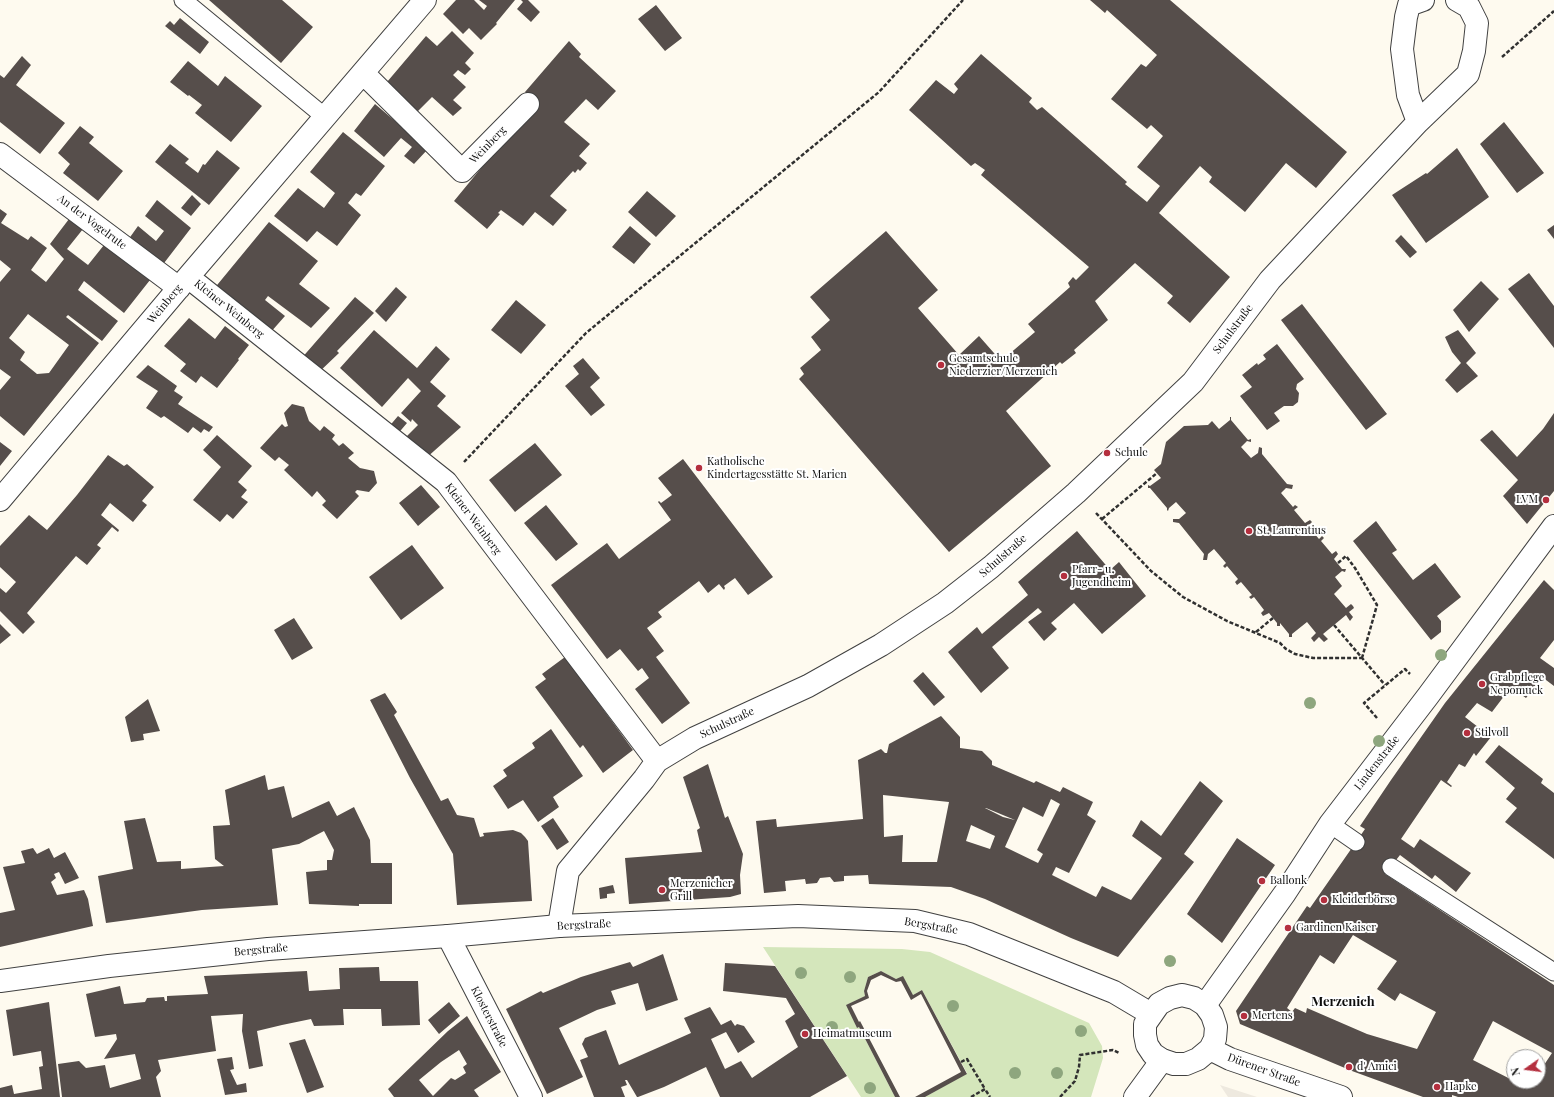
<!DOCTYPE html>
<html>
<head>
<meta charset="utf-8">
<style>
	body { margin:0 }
	#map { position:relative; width:1554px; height:1097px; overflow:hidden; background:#fefaef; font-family:"Playfair Display",serif }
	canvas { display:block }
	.north { position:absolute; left:1506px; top:1049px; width:40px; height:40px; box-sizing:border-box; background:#fff; border:1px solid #9f9f9f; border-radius:50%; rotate:256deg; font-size:11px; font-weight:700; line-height:16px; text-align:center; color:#0e0e0e }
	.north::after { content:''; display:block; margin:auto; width:14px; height:18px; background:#b42f3e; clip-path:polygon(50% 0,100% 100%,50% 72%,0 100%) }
</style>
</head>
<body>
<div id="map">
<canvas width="1554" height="1097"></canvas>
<div class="north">N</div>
</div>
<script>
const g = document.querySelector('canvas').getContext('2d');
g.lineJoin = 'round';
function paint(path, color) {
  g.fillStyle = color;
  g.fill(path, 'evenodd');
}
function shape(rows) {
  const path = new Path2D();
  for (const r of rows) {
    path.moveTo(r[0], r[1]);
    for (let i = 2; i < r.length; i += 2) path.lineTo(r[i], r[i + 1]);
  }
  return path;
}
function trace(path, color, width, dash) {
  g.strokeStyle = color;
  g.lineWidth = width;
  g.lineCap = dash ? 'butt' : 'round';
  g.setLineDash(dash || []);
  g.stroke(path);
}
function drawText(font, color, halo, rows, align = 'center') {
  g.font = font + ' "Playfair Display",serif';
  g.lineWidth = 4;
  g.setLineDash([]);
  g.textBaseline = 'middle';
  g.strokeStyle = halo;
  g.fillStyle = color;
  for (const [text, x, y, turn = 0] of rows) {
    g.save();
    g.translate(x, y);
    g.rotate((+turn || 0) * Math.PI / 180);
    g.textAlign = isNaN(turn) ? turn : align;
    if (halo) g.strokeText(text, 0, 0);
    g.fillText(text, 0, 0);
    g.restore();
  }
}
const green = shape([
	[763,947,902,949,930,952,1089,1023,1102,1046,1103,1058,1091,1097,925,1097,967,1073,922,990,913,995,903,977,896,979,881,971,868,977,864,991,865,996,847,1005,857,1028,859,1027,895,1097,861,1097]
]);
const plaza = shape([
	[1220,1085,1257,1097,1228,1097]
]);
const building = shape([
	[209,0,282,0,313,27,281,63],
	[456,0,474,0,484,10,487,6,479,0,515,0,496,23,497,24,481,40,469,28,463,34,443,14],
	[521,0,528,0,540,12,531,22,517,9,523,2],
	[1090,0,1170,0,1347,152,1316,188,1286,163,1245,212,1209,182,1212,177,1200,166,1159,213,1230,277,1190,323,1167,303,1173,296,1135,263,1095,301,1108,320,1074,350,1076,353,1062,364,1060,362,1006,411,1051,466,949,552,799,379,804,374,800,368,821,350,811,337,830,320,810,297,886,231,938,290,918,308,959,355,979,336,1001,361,1035,332,1028,324,1070,287,1068,283,1073,277,1076,280,1089,267,981,175,985,170,975,163,971,166,909,110,936,80,954,94,958,89,954,84,981,54,1032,98,1029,102,1037,110,1042,107,1127,182,1125,184,1147,202,1160,186,1137,167,1163,136,1151,125,1147,129,1111,99,1141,64,1146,67,1157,55,1107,10,1105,13],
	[656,5,682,38,665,51,638,19],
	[180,18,209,42,200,54,165,26,170,21,174,25],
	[452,31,474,53,465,63,471,69,465,75,458,70,453,75,466,87,453,100,462,108,453,116,432,97,417,112,387,82,426,36,437,46],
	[569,41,581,54,579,57,616,91,598,110,586,99,564,122,590,144,579,156,587,163,580,171,578,169,575,173,573,171,550,196,567,210,553,226,535,212,523,226,501,210,498,213,500,214,487,229,454,201,496,150,540,103,525,92],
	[22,56,31,65,16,85,65,123,40,154,0,122,0,75,4,78],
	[188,61,218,86,225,76,262,106,231,142,195,113,202,105,189,95,188,96,170,82],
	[375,104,428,149,414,164,404,156,412,147,401,138,384,157,354,131],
	[1504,122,1544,173,1517,193,1480,144],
	[80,126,94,137,89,143,123,171,98,201,63,173,70,164,58,153],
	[343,132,385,166,361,196,356,193,348,203,361,215,337,246,317,231,307,242,274,216,298,188,324,208,335,193,310,172],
	[170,144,189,159,185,163,198,173,203,164,205,165,217,150,240,168,209,205,155,162],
	[1457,148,1489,197,1426,243,1392,195,1426,173,1427,174],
	[647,191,676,216,656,237,628,212],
	[192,195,201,204,191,216,181,208],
	[157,200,191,228,161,267,128,240,138,226,156,241,164,231,145,216],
	[0,209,7,214,1,223,28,240,31,236,47,248,31,270,46,282,64,259,50,244,69,219,83,229,67,249,88,265,104,245,150,280,124,313,84,281,78,290,118,321,102,341,68,315,66,317,99,343,24,436,0,416,0,390,11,377,0,369,0,282,11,269,0,260],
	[28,314,69,345,49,373,37,374,20,360,25,352,9,338],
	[269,222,318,261,299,284,330,308,311,328,268,296,265,300,285,316,270,333,213,290],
	[1554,225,1554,239,1547,230],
	[630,226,651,244,634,264,612,247],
	[1401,235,1417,252,1410,258,1395,241],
	[1529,273,1554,306,1554,348,1508,289],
	[1481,281,1499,299,1469,332,1453,310],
	[396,287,407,297,386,322,375,311],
	[355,297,374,313,337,351,339,353,317,374,300,360],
	[516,300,546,325,521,354,491,330],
	[1302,304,1387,414,1366,430,1281,320],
	[189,318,215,339,225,326,249,345,238,359,239,360,217,388,201,376,196,383,180,371,186,364,164,346],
	[374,330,417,368,436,346,450,359,430,382,446,396,437,406,461,427,425,459,402,441,418,425,412,419,411,422,401,413,421,391,408,378,382,407,340,368],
	[1458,330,1476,353,1466,363,1478,376,1457,393,1445,380,1461,363,1452,352,1445,337],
	[1277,344,1304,379,1297,384,1296,389,1299,393,1298,402,1293,406,1284,406,1274,413,1280,421,1267,430,1240,396,1252,387,1242,375,1257,363,1258,365,1266,359,1263,355],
	[583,358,600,378,590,387,605,405,591,416,565,386,579,374,573,366],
	[148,365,177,386,174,391,183,397,178,404,213,427,209,432,204,429,201,433,193,427,188,433,164,416,161,418,146,408,158,391,136,377],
	[292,404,304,407,309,421,320,431,324,426,335,435,332,439,339,446,343,443,354,453,348,458,360,468,374,471,377,483,369,492,357,490,355,492,359,496,337,519,322,505,326,501,317,491,312,497,284,470,289,465,279,457,275,461,260,448,282,424,285,427,288,426,284,413],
	[1554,413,1554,491,1527,524,1503,496,1518,480,1480,440,1492,430,1517,457,1543,429],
	[398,416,407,423,396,436,387,429],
	[1230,417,1231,417,1231,420,1248,440,1251,439,1251,442,1247,441,1241,447,1251,458,1258,453,1259,447,1262,448,1262,454,1287,484,1293,485,1292,489,1286,488,1281,493,1293,507,1295,505,1298,507,1294,510,1305,523,1310,520,1312,522,1308,526,1319,539,1322,536,1324,538,1321,541,1332,554,1336,551,1338,554,1334,559,1342,569,1346,569,1345,572,1342,571,1335,577,1342,586,1334,594,1346,608,1351,604,1353,606,1354,608,1349,612,1353,617,1350,621,1346,615,1334,625,1323,634,1328,639,1324,642,1319,637,1314,642,1311,638,1316,633,1307,622,1292,634,1292,637,1289,637,1289,634,1280,623,1280,626,1277,626,1277,623,1269,613,1263,616,1261,613,1264,610,1254,597,1251,599,1249,597,1252,595,1241,582,1237,585,1235,582,1238,579,1227,566,1225,568,1223,566,1226,563,1214,549,1208,554,1207,560,1203,560,1204,554,1179,523,1173,522,1173,519,1179,519,1186,513,1176,502,1169,508,1168,511,1167,510,1167,508,1150,488,1148,488,1148,485,1150,486,1161,478,1154,470,1161,464,1166,442,1184,426,1208,425,1212,421,1219,429,1230,420],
	[217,435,252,466,238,482,247,490,241,497,248,502,233,519,227,514,220,522,193,500,221,467,203,450],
	[0,442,12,451,0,466],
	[535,443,562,475,515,512,489,480],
	[108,455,124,466,127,464,154,487,142,501,147,505,133,522,110,503,101,515,119,530,118,532,112,527,97,545,101,548,87,565,76,556,27,613,35,622,23,634,0,611,0,588,6,593,16,582,0,567,0,546,29,515,47,530,77,495],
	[683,459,773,577,748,595,735,578,724,586,725,588,724,590,719,584,708,593,699,581,658,612,662,617,647,628,664,651,656,657,690,703,662,724,635,689,649,678,642,668,638,671,620,649,607,659,551,585,607,543,619,559,671,520,658,502,659,501,661,503,672,495,658,478],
	[421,485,440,507,418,526,399,503],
	[546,505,578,544,556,561,524,523],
	[1376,521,1397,550,1392,553,1413,580,1435,563,1461,597,1437,616,1441,621,1441,632,1431,640,1353,541],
	[1077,531,1110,570,1119,562,1146,596,1102,634,1074,603,1051,623,1057,629,1044,641,1028,622,1042,612,1038,608,992,647,1009,668,981,693,948,652,977,627,982,634,1028,595,1018,582],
	[412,545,444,588,401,620,369,577],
	[1544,580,1554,590,1554,640,1540,658,1554,668,1554,686,1542,677,1526,698,1511,687,1492,712,1477,703,1465,717,1491,737,1476,756,1474,753,1465,767,1459,764,1447,782,1452,786,1451,787,1441,780,1401,839,1414,848,1420,839,1471,873,1456,892,1435,875,1432,879,1400,855,1385,874,1554,985,1554,1097,1458,1097,1452,1095,1452,1097,1423,1097,1352,1071,1240,1024,1236,1011,1307,906,1310,908,1356,842,1365,829,1360,826,1391,780,1445,703],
	[1353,935,1397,961,1377,989,1395,1001,1400,993,1436,1012,1417,1049,1367,1034,1307,1008,1306,1013,1295,1008,1292,1012,1287,1008,1320,955,1334,964],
	[1493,1021,1552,1053,1538,1074,1538,1081,1533,1081,1528,1088,1473,1060],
	[294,618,313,648,292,660,274,630],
	[0,624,11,635,0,644],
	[565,657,633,750,603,773,583,745,580,748,535,687,546,679,542,674],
	[923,672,945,697,934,706,913,681],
	[385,693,397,712,394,715,441,801,448,798,457,815,474,818,480,837,484,836,483,833,513,830,521,833,525,837,528,841,532,901,457,905,453,854,410,778,370,700],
	[148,699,160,731,143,734,144,740,131,742,125,717],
	[941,716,960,737,960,748,982,751,992,761,992,765,1034,783,1036,781,1060,792,1063,787,1093,802,1087,815,1096,821,1069,873,1056,867,1052,875,1096,897,1102,886,1131,900,1162,858,1132,836,1141,820,1161,836,1200,781,1223,801,1184,854,1194,862,1118,957,1071,938,985,899,951,887,869,884,868,875,844,876,844,881,834,882,830,877,820,878,817,883,806,884,805,879,785,881,786,891,764,893,756,821,776,819,777,827,863,819,858,760,881,749,885,753,887,753,889,744],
	[883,795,949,802,937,862,902,862,903,835,884,837],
	[1051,799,1060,804,1037,850,1043,854,1038,863,1005,847,1023,807,1043,817],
	[985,808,986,808,1015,820,1003,817],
	[971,825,995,836,990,849,966,841],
	[551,729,583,776,553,797,559,807,538,822,523,800,508,809,493,786,507,776,503,770,535,748,532,743],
	[1499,745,1543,779,1541,783,1554,793,1554,859,1505,822,1517,808,1506,799,1515,788,1485,762],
	[708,764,725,818,728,816,743,854,740,875,741,894,730,897,629,904,625,858,702,852,697,830,700,828,683,777],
	[265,775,268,790,284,786,292,818,329,801,337,816,354,807,370,840,371,863,392,863,392,904,359,904,359,906,309,904,306,872,327,870,327,860,332,860,334,850,324,831,299,844,272,849,278,905,202,910,106,923,98,876,133,869,124,821,145,818,157,862,181,861,181,869,224,866,215,859,213,826,230,825,225,790],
	[553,818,569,842,557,850,541,826],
	[1237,838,1275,865,1222,943,1187,914],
	[33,848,37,854,49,848,54,858,65,852,79,878,65,884,59,872,54,874,56,878,51,882,57,895,84,890,88,899,93,926,0,947,0,913,15,910,3,867,25,863,21,851],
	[613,885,615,893,607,894,607,898,600,899,599,888],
	[663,954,678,1000,646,1011,638,983,611,991,616,1004,597,1010,559,1028,583,1077,547,1094,506,1009,541,991,543,993,581,977,630,962,633,967],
	[725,963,775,966,847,1076,810,1097,720,1097,706,1067,664,1087,638,1097,637,1097,627,1080,625,1080,627,1085,621,1087,625,1097,594,1097,580,1060,588,1057,582,1044,585,1038,606,1030,619,1065,691,1033,684,1018,710,1007,721,1025,731,1020,735,1026,737,1024,744,1026,755,1042,738,1053,726,1032,711,1039,725,1069,741,1061,752,1078,798,1047,785,1021,795,1014,786,998,723,991],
	[379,967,380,981,418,981,420,1025,382,1026,381,1009,343,1009,344,1025,314,1026,311,1019,282,1025,257,1031,263,1066,249,1069,242,1031,243,1014,211,1016,216,1051,158,1060,161,1071,156,1077,161,1097,62,1097,58,1064,79,1061,86,1068,105,1065,110,1088,141,1079,135,1054,104,1059,117,1039,116,1034,95,1037,86,994,120,986,124,1004,145,1002,147,998,164,997,165,1001,167,1001,167,996,208,994,204,976,307,971,309,991,340,989,339,968],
	[881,971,896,979,903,976,913,995,922,990,967,1074,925,1097,915,1097,961,1072,921,994,911,1000,901,981,896,982,881,975,871,980,867,991,869,998,851,1006,859,1022,860,1021,900,1097,895,1097,859,1027,857,1028,846,1005,865,996,864,991,868,977],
	[49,1002,60,1097,0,1097,0,1088,12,1085,14,1094,42,1089,39,1067,43,1066,41,1051,13,1056,6,1010],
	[449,1002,460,1016,439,1034,428,1020],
	[467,1016,501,1072,474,1090,479,1097,394,1097,388,1089,448,1031],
	[459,1050,467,1064,463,1067,466,1073,455,1080,451,1078,433,1096,419,1080,441,1062],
	[305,1039,324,1087,307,1093,289,1043],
	[232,1057,234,1069,230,1070,237,1085,246,1083,247,1092,225,1095,217,1059]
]);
const path = shape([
	[1502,57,1554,11],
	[464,462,586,333,879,92,963,0],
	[1096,513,1151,571,1183,597,1227,621,1280,643,1286,649,1295,654,1313,658,1362,658],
	[1102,519,1157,473],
	[1338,563,1346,556,1355,568,1377,605,1362,658],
	[1334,625,1385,685],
	[1256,632,1273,618],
	[1377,718,1364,703,1405,669,1410,674],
	[961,1062,967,1059,985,1089],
	[971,1097,985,1089,990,1097],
	[1060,1097,1075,1081,1079,1067,1080,1055,1113,1050,1119,1053]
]);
const service = shape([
	[183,0,325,117],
	[1330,824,1356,842],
	[1391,867,1554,972]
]);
const minor = shape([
	[363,73,462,171,528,104],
	[1418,122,1408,95,1402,49,1406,17,1409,5,1423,0],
	[0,154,179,288],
	[188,277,446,482,657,761],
	[0,500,188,277,425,0],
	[559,926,568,871,644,779,657,761,695,738,808,686,881,645,945,603,991,567,1076,493,1193,382,1270,280,1418,122,1468,74,1474,51,1477,23,1469,7,1457,0],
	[448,936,531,1097],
	[1205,1005,1285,893,1330,824,1428,696,1554,526],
	[1135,1097,1162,1060]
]);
const tertiary = shape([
	[0,981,109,966,268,949,448,936,559,926,798,916,915,921,969,934,1114,992,1151,1014],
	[1182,995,1194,998,1205,1005,1212,1015,1216,1027,1215,1039,1210,1049,1198,1059,1186,1064,1174,1064,1162,1060,1153,1054,1147,1045,1145,1035,1145,1024,1159,1004,1170,998,1182,995],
	[1210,1049,1230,1059,1341,1097]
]);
const trees = [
	[1441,655],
	[1310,703],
	[1379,741],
	[1170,961],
	[801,973],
	[850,977],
	[953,1006],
	[832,1027],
	[1081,1031],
	[1015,1073],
	[1057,1073],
	[870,1088]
];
const markers = [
	[941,365,4,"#b42f3e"],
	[1107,453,4,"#b42f3e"],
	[699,468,4,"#b42f3e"],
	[1546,500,4,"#b42f3e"],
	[1249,531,4,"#b42f3e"],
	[1064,576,4,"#b42f3e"],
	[1482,684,4,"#b42f3e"],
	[1467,733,4,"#b42f3e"],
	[1262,881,4,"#b42f3e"],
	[662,890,4,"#b42f3e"],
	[1324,900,4,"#b42f3e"],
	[1288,928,4,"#b42f3e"],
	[1244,1016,4,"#b42f3e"],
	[805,1034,4,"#b42f3e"],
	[1349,1067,4,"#b42f3e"],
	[1437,1087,4,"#b42f3e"]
];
const streetNames = [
	["Weinberg",488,145,-46],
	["An der Vogelrute",92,222,37],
	["Weinberg",165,304,-50],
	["Kleiner Weinberg",229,309,39],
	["Schulstraße",1233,329,-53],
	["Kleiner Weinberg",473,519,53],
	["Schulstraße",1003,556,-41],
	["Schulstraße",727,723,-25],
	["Lindenstraße",1377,763,-52],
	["Bergstraße",584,925,-3],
	["Bergstraße",931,926,10],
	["Bergstraße",261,950,-5],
	["Klosterstraße",489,1017,63],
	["Dürener Straße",1264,1070,20]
];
const poiNames = [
	["Gesamtschule",949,359],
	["Niederzier/Merzenich",949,372],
	["Schule",1115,453],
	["Katholische",707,462],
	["Kindertagesstätte St. Marien",707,475],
	["LVM",1538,500,"right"],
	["St. Laurentius",1257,531],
	["Pfarr- u.",1072,570],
	["Jugendheim",1072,583],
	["Grabpflege",1490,678],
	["Nepomuck",1490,691],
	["Stilvoll",1475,733],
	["Ballonk",1270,881],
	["Merzenicher",670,884],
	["Grill",670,897],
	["Kleiderbörse",1332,900],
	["Gardinen Kaiser",1296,928],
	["Mertens",1252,1016],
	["Heimatmuseum",813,1034],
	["d' Amici",1357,1067],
	["Hapke",1445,1087]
];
const quarterNames = [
	["Merzenich",1343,1002]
];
paint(green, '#d4e6bb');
paint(plaza, '#eee9df');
paint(building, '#564e4b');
trace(service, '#414141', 19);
trace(minor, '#414141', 24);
trace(tertiary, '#414141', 24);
trace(path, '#303030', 2.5, [4, 2]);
trace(service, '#fff', 17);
trace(minor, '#fff', 22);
trace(tertiary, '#fff', 22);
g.fillStyle = '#8ea67e';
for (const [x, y] of trees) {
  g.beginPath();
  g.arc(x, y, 6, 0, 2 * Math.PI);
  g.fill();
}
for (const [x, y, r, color] of markers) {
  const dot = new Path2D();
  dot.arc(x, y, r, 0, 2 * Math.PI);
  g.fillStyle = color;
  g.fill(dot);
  trace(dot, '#fff', 1.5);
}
drawText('11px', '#0e0e0e', '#fff', streetNames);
drawText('11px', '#0e0e0e', '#fff', poiNames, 'left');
drawText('bold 13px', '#0e0e0e', '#fff', quarterNames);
</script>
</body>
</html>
